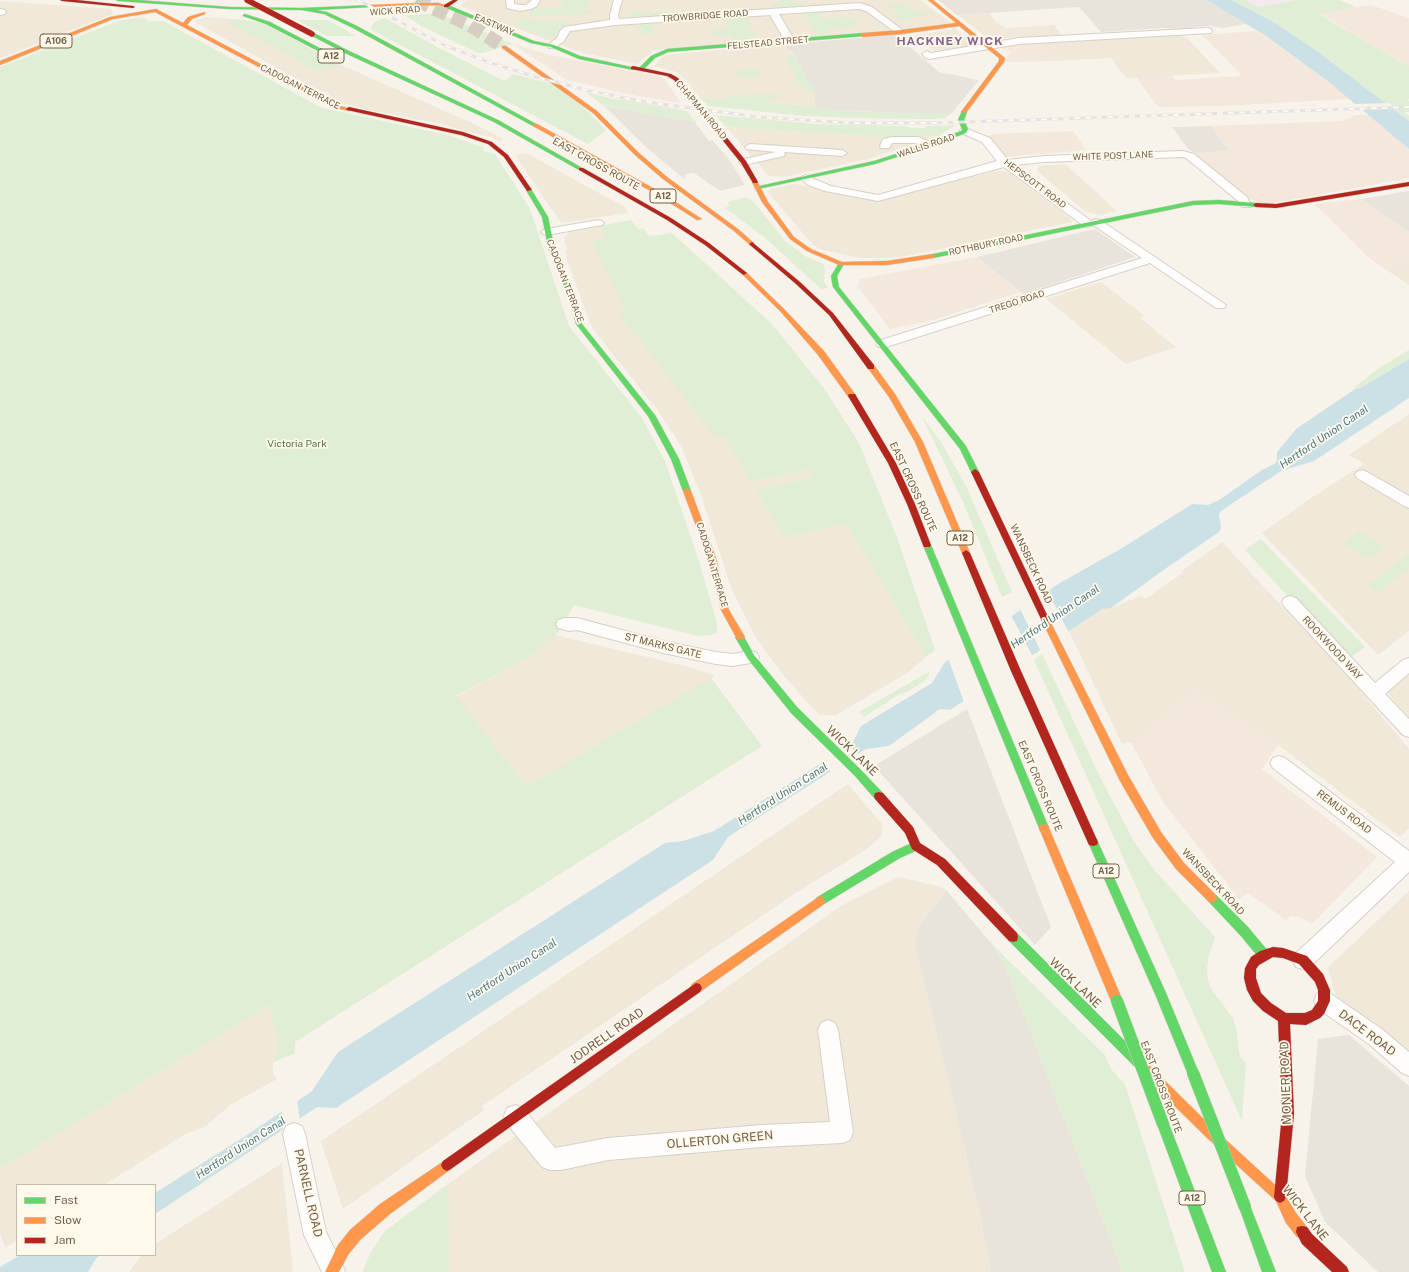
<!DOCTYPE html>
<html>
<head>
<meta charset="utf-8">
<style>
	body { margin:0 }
	#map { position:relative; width:1409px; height:1272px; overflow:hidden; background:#f7f3ea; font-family:"Public Sans",sans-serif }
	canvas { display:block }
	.legend { position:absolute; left:16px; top:1184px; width:140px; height:72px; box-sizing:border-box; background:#fef9eb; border:1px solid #c7bbab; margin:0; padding:5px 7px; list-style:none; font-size:12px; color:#745f4b }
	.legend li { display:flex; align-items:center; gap:8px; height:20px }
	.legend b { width:20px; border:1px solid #c7bbab }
</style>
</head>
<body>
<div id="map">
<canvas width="1409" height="1272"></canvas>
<ul class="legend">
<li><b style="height:5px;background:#63d668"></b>Fast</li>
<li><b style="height:5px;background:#ff974d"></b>Slow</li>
<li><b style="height:5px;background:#b3261e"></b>Jam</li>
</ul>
</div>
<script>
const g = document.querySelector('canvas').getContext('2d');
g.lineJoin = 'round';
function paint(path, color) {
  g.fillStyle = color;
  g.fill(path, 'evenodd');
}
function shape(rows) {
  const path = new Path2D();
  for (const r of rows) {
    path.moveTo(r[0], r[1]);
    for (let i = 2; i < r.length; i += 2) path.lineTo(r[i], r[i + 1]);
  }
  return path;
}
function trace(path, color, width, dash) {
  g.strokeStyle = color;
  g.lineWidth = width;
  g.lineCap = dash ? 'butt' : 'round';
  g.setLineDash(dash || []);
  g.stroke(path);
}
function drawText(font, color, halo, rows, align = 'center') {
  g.font = font + ' "Public Sans",sans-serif';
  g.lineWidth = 3.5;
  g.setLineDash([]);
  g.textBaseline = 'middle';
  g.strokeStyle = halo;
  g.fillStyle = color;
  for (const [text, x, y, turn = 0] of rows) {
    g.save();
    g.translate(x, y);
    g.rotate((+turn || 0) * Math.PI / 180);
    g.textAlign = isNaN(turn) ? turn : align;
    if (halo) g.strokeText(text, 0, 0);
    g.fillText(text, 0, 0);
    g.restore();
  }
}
const residential = shape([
	[467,0,920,0,951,23,890,31,654,50,637,64,584,53,536,36,462,7,461,5],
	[0,1,111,9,113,14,0,58],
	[989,13,996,22,1006,28,1054,25,1062,35,989,39,958,15],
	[206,17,245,20,305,46,339,64,472,123,504,139,500,142,493,138,436,123,369,110,339,102,331,97,327,92,323,92,299,80,193,21],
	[955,29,974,45,934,51,915,36,917,35],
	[1177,34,1187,38,1220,73,1126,78,1111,58,1052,61,1040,44],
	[786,44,788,50,792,50,805,75,815,86,816,106,700,98,687,81,676,72,654,66,664,55],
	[726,127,887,137,938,136,868,159,783,177,769,176],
	[526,153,623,206,628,213,561,223,515,155],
	[1065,164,1117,211,1100,215,1086,212,1037,171,1038,166],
	[999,171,1010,173,1070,218,1072,222,911,255,891,258,860,258,823,250,813,245,768,192,771,189,794,184,877,201,992,172],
	[600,226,614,254,656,246,752,482,810,469,815,477,757,490,785,538,846,523,926,657,907,673,836,715,819,715,785,677,756,638,732,590,700,492,681,446,659,412,592,328,566,257,567,256,565,251,567,250,564,239,568,233],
	[1409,264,1409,285,1385,269],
	[1101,282,1145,316,1140,318,1176,347,1126,364,1046,299],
	[1409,414,1409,631,1378,655,1262,533,1317,494,1364,464,1349,455],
	[1222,542,1350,679,1409,749,1409,828,1400,837,1278,745,1196,688,1131,742,1122,744,1069,631,1102,608,1111,608,1141,596,1145,599,1183,573,1182,571],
	[555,635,693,668,715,676,528,788,456,697,536,653],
	[1409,674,1409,718,1388,693,1389,690],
	[848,784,882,824,881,837,864,851,797,892,482,1106,484,1110,343,1209,321,1141],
	[898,877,942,887,946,890,919,927,915,944,977,1201,991,1272,449,1272,448,1184,841,906],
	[1409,891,1409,1057,1335,994,1328,967],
	[269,1005,278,1041,273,1066,273,1075,277,1079,230,1105,206,1126,184,1135,104,1185,17,1185,17,1240,5,1248,0,1232,0,1169],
	[282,1163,293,1272,129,1272,142,1255,155,1255,155,1244]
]);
const commercial = shape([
	[1371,5,1409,18,1409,67,1319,13],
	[1258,31,1329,82,1351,99,1221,106,1160,107,1155,103,1136,77,1171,75,1175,80,1242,76,1202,35],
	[1037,41,1052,61,1003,62,1011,52,1003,49,1002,46],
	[513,44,550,55,661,77,664,79,681,103,627,94,567,80],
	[1353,115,1370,115,1409,149,1409,178,1273,203,1261,203,1250,199,1238,191,1194,153,1229,151,1211,126,1342,121,1354,116],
	[1073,131,1086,150,1005,157,1002,156,988,136,993,134],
	[1362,199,1409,232,1409,264,1385,269,1368,257,1314,204],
	[977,257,1020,292,933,320,890,329,857,286,860,279],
	[1196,688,1278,745,1262,769,1377,857,1312,924,1300,917,1291,916,1286,920,1248,893,1239,899,1163,802,1131,742]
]);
const industrial = shape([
	[938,0,1206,0,1246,24,1222,28,1209,26,1178,29,1163,28,1101,32,1079,7,957,15],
	[896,35,939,72,979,80,952,113,897,113,815,109,815,86,811,86,792,50,788,50,786,44],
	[604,106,696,122,696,124,707,138,709,141,712,140,728,158,745,185,720,191,694,173,686,174,684,176,686,178,684,179,648,149],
	[1211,126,1229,151,1196,153,1188,149,1172,127],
	[1409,191,1409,232,1362,199,1408,191],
	[1095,229,1135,257,1023,294,977,257],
	[967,709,1051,927,1035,945,874,766],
	[946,890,993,945,1005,966,1123,1272,991,1272,977,1201,915,944,919,927],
	[1349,1035,1409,1086,1409,1272,1378,1272,1325,1222,1305,1176,1318,1039]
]);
const education = shape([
	[1246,0,1296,0,1258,7]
]);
const green = shape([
	[561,0,589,0,585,10,591,10,591,12,575,16,530,15,531,11,524,11,532,8,562,8,563,4,560,4],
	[781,0,792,0,792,3,803,3,804,6,773,8,773,3,780,3],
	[1232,0,1246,0,1258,7,1296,0,1340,0,1356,7,1319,14,1409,67,1409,99,1406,99,1409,101,1409,112,1405,112,1409,116,1409,121,1317,51,1277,24],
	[885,4,904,4,912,10,917,10,921,13,931,11,936,13,901,20,894,14,899,13,897,10,898,10],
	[632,11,652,12,697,12,631,17],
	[819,12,823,19,849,17,856,19,858,23,854,25,849,26,849,27,827,29,829,34,816,35,805,13],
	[432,14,446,16,513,44,483,53,478,53,423,27,404,15],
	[522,17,528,17,527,21,566,22,566,25,560,27,554,36,548,37,514,25,520,21],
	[748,17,753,30,747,30,748,33,755,33,757,39,735,41,732,35,714,36,711,30,729,29,725,20,683,22],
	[135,18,148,19,147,22,163,21,322,108,448,135,484,148,483,151,495,154,530,209,569,326,642,418,665,461,699,561,717,623,717,632,711,635,699,636,574,605,560,630,536,653,456,696,527,787,711,678,762,746,295,1042,295,1053,274,1062,278,1041,269,1005,0,1169,0,67,119,21],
	[385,18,437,47,505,81,513,74,555,85,584,108,606,130,588,144,370,29,374,22],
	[233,19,263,23,339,64,320,72,225,21],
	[297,20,328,20,356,36,327,36],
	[653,24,651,34,637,34,638,25],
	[795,55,811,86,815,86,816,91,807,92,805,87,802,88,800,84,798,84,794,73,791,71,793,70,786,61,788,60,786,56],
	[756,69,759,77,739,78,736,70],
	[585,92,618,100,620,99,687,111,696,122,604,106],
	[776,93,778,98,768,99,770,103,816,106,815,109,897,113,952,113,945,118,932,119,848,118,803,116,708,106,700,98,729,100,728,96],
	[715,115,816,124,905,126,911,128,925,128,926,126,956,125,938,136,887,137,726,127],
	[746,197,753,201,784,240,805,256,823,264,825,268,824,281,828,288,821,289,764,237,725,208,729,206,728,202],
	[631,220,638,229,643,228,649,236,672,233,772,324,823,387,859,443,898,540,935,650,926,657,846,523,785,538,756,490,814,477,810,469,752,482,724,435,717,438,618,313,626,310,592,241,606,238,600,226],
	[1409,350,1409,359,1362,387,1353,388,1379,368],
	[922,417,940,440,967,488,1012,592,1002,597,963,502],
	[1360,531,1384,547,1368,558,1344,543],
	[1261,539,1365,647,1347,660,1245,550],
	[1409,554,1409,568,1376,593,1368,585],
	[1042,654,1101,779,1135,843,1156,872,1215,937,1209,955,1207,969,1208,980,1212,990,1233,1018,1236,1027,1239,1051,1240,1057,1246,1063,1242,1121,1034,660],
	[928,672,930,672,927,679,907,692,898,695,864,717,859,712],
	[993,945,1105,1055,1111,1069,1125,1084,1185,1272,1123,1272,1005,966],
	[448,1184,449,1272,362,1272,371,1252,385,1231]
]);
const water = shape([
	[1206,0,1232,0,1277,24,1317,51,1409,121,1409,149,1329,82,1263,34],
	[1409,359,1409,398,1314,461,1281,471,1221,511,1219,514,1221,528,1219,532,1165,569,1111,608,1102,609,950,710,940,709,889,746,866,749,728,837,713,860,336,1108,317,1107,155,1214,155,1193,247,1135,312,1091,338,1052,665,843,683,841,714,831,852,744,861,726,932,683,945,662,1058,584,1122,548,1192,504,1208,505,1219,500,1262,470,1274,464,1277,461,1277,452,1296,429,1355,389,1362,387],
	[20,1255,100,1255,95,1260,88,1272,0,1272,0,1267]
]);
const pier = shape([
	[1389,103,1397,109,1361,110,1354,104],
	[1047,590,1069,633,1041,652,1020,609],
	[1011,615,1033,657,964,702,948,658],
	[848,744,859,755,832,773,820,760],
	[297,1099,300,1121,283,1131,282,1109]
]);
const highwayTunnel = shape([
	[416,0,470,25,504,47]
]);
const street = shape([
	[506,0,514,0,514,4,520,5,526,5,532,0,540,0,537,6,531,9,520,11,507,8,506,0],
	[614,0,622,0,618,15,619,19,860,3,872,7,905,32,904,34,898,34,866,11,859,9,779,14,795,41,790,44,785,41,770,15,615,25,586,29,570,31,564,41,555,48,549,48,547,46,549,44,557,38,560,31,564,27,610,20,610,15,614,0],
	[0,9,5,10,6,12,5,14,0,15,0,9],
	[1208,28,1211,29,1212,31,1211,33,1019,44,929,59,926,58,922,54,927,51,931,53,1019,38,1208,28],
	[965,128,990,138,1008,160,1044,156,1183,151,1194,154,1247,197,1251,205,1250,207,1242,207,1238,201,1186,158,1183,157,1044,162,1016,165,1091,221,1096,219,1100,220,1226,305,1224,308,1216,308,1150,263,886,347,878,347,876,344,878,341,1142,258,1093,225,1088,227,1084,226,1004,167,878,201,825,191,808,185,800,178,805,175,831,186,878,195,997,161,982,142,961,133,960,131,961,129,965,128],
	[892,137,918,137,933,143,934,145,929,148,916,143,892,143,889,148,881,148,880,146,883,139,892,137],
	[750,144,842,150,847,153,842,156,784,152,785,154,784,156,744,165,740,164,739,162,740,160,776,152,746,149,745,147,750,144],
	[598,220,602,221,604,223,602,225,547,235,543,234,541,232,543,230,547,229,598,220],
	[1362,470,1367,472,1409,496,1409,508,1404,506,1357,478,1355,475,1357,472,1362,470],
	[1290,596,1296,598,1375,683,1403,660,1409,658,1409,673,1385,694,1409,719,1409,737,1403,735,1284,606,1282,602,1284,598,1290,596],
	[564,618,577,618,663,641,716,652,732,654,751,651,757,653,759,657,757,661,751,663,732,666,716,664,663,653,577,630,569,631,558,628,556,624,558,620,564,618],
	[1279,756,1285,758,1409,851,1409,872,1310,967,1303,969,1296,967,1293,960,1296,953,1395,862,1273,768,1270,763,1273,758,1279,756],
	[1324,991,1331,994,1383,1030,1409,1052,1409,1076,1402,1073,1369,1044,1317,1008,1314,1001,1317,994,1324,991],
	[828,1020,835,1023,838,1030,853,1132,850,1140,842,1143,762,1147,608,1160,561,1170,550,1170,542,1167,507,1124,504,1116,507,1108,515,1105,523,1108,555,1148,608,1138,762,1125,830,1122,818,1030,821,1023,828,1020],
	[294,1123,302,1126,305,1134,326,1232,345,1270,344,1272,322,1272,304,1235,283,1134,286,1126,294,1123]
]);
const fast = shape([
	[116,0,138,0,229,7,302,8,372,5,372,6,370,7,316,10,327,12,357,26,538,125,533,126,353,28,324,14,302,10,229,9,118,1,116,0],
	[444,5,448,5,534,41,554,45,580,56,636,68,633,70,579,59,551,47,531,43,444,7,444,5],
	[245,14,270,22,327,52,322,53,266,24,243,16,243,15,245,14],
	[310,33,314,33,349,51,498,120,584,169,579,170,494,122,345,53,310,35,310,33],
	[863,33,865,34,865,36,668,52,655,58,644,69,639,68,651,56,667,49,863,33],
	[962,111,967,112,964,120,968,129,966,133,931,146,875,164,758,189,755,187,874,161,927,144,961,131,962,129,958,120,962,111],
	[527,189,531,189,548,217,555,251,558,255,576,302,582,324,655,415,679,459,691,491,690,493,687,494,683,491,671,459,648,416,576,324,570,302,552,255,549,251,542,217,526,190,527,189],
	[1219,200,1256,203,1259,205,1256,207,1219,204,1193,205,933,258,930,256,933,254,1193,201,1219,200],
	[841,262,844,264,837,276,839,287,966,446,979,472,978,474,972,474,960,449,833,287,831,276,839,263,841,262],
	[927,542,931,545,1049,828,1048,831,1044,832,1040,831,1039,828,923,545,927,542],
	[740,634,743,635,754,655,797,707,861,770,883,793,884,796,883,799,879,800,875,799,855,776,791,713,748,659,735,637,740,634],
	[1093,838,1097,839,1098,842,1166,993,1199,1073,1197,1077,1193,1079,1189,1077,1155,994,1088,842,1089,839,1093,838],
	[916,841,920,843,921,846,920,849,900,858,824,904,820,906,816,904,815,901,816,898,892,852,916,841],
	[1212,893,1216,895,1248,927,1268,951,1270,955,1268,959,1264,960,1260,959,1240,935,1208,901,1207,898,1208,895,1212,893],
	[1013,932,1017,933,1146,1062,1148,1066,1146,1070,1142,1072,1138,1070,1009,941,1008,937,1009,933,1013,932],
	[1163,1118,1167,1120,1169,1124,1226,1272,1212,1272,1157,1124,1159,1120,1163,1118],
	[1245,1201,1249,1203,1276,1272,1262,1272,1239,1207,1241,1203,1245,1201]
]);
const slow = shape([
	[928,0,933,0,1005,58,1004,62,966,113,961,112,999,61,999,58,959,26,901,34,863,37,860,35,863,33,901,30,956,23,928,0],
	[422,3,438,3,448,6,446,7,438,5,370,7,368,6,370,5,422,3],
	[156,9,183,23,188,17,205,12,205,14,192,19,187,25,340,106,352,109,349,111,336,108,155,12,113,19,0,65,0,61,110,17,156,9],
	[502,46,506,46,597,111,639,153,667,177,738,229,754,243,754,245,750,245,734,231,663,179,635,155,593,113,502,48,502,46],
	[533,124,537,124,660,192,702,219,697,220,656,194,533,126,533,124],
	[753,181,757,181,768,202,794,237,811,249,842,262,887,261,933,254,936,256,933,258,887,265,839,265,807,251,790,239,762,202,752,182,753,181],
	[744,271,746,272,785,310,824,351,855,394,855,398,849,398,818,355,781,312,742,274,741,273,744,271],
	[868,365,874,365,895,394,923,442,970,553,969,555,963,555,962,553,915,442,889,397,867,367,868,365],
	[687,488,691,491,716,558,729,610,745,637,743,639,737,639,721,610,708,558,683,491,687,488],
	[1045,616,1049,619,1128,775,1161,832,1184,863,1216,895,1217,898,1216,901,1212,903,1208,901,1176,869,1153,838,1120,781,1041,619,1045,616],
	[1044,824,1048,825,1049,828,1123,1001,1121,1005,1117,1006,1113,1005,1111,1001,1039,828,1040,825,1044,824],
	[820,896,824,898,825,901,824,904,700,992,696,993,692,992,690,988,692,984,820,896],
	[1142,1060,1146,1062,1213,1128,1284,1193,1296,1213,1307,1227,1308,1232,1307,1237,1302,1238,1297,1237,1286,1223,1276,1201,1205,1136,1138,1070,1136,1066,1138,1062,1142,1060],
	[447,1159,451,1161,453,1165,451,1169,390,1214,360,1240,348,1255,339,1272,325,1272,338,1245,350,1230,380,1204,447,1159]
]);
const jam = shape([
	[60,0,77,0,133,6,135,7,133,8,62,1,60,0],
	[453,0,458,0,448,7,444,7,444,5,453,0],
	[633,66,671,74,678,78,746,161,758,182,757,183,753,183,741,163,674,80,667,76,631,69,631,67,633,66],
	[349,107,463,132,492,142,508,155,532,190,527,191,504,157,488,144,461,135,347,110,346,109,349,107],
	[579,168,583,168,671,218,709,243,747,273,744,275,742,274,705,245,667,220,579,170,579,168],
	[1409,182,1409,186,1276,208,1256,207,1253,205,1256,203,1276,204,1409,182],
	[752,242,800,282,833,313,874,365,874,369,868,369,829,315,796,284,750,245,749,244,752,242],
	[849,394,855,394,896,463,915,504,931,545,930,547,924,547,923,545,907,504,888,463,848,396,849,394],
	[975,469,979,472,1049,619,1048,621,1042,621,1041,619,971,472,975,469],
	[966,550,970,553,1021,671,1098,842,1097,845,1093,846,1089,845,1011,671,962,553,966,550],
	[879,792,883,793,913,827,920,843,945,859,1017,933,1018,937,1017,941,1013,942,1009,941,937,865,912,849,905,833,875,799,874,796,875,793,879,792],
	[1273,947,1283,948,1307,956,1323,974,1330,990,1330,1001,1324,1014,1320,1018,1306,1025,1290,1024,1294,1114,1286,1197,1284,1201,1280,1203,1276,1201,1274,1197,1282,1114,1278,1021,1263,1011,1253,1001,1247,990,1244,978,1245,968,1251,957,1260,951,1273,947],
	[1273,957,1283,958,1299,964,1315,982,1318,990,1318,1001,1312,1010,1305,1013,1286,1013,1271,1003,1261,993,1256,978,1256,969,1259,965,1273,957],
	[696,983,700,984,702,988,700,992,451,1169,447,1171,443,1169,441,1165,443,1161,696,983],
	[1302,1226,1307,1227,1312,1234,1347,1267,1349,1272,1332,1272,1302,1244,1296,1232,1297,1227,1302,1226]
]);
const rail = shape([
	[358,0,446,46,491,63,536,77,590,91,646,102,759,117,851,123,934,123,1409,107]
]);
const fastBridge = shape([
	[1117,1001,1163,1124],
	[1193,1073,1245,1207]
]);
const jamBridge = shape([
	[247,0,312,34]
]);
const farStreetnames = [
	["WICK ROAD",395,11,-4],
	["TROWBRIDGE ROAD",705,16,-4],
	["EASTWAY",494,25,23],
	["FELSTEAD STREET",768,43,-5],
	["CADOGAN TERRACE",300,87,27],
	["CHAPMAN ROAD",701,110,50],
	["WALLIS ROAD",926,146,-18],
	["WHITE POST LANE",1113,156,-2],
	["HEPSCOTT ROAD",1035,184,37],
	["ROTHBURY ROAD",986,245,-12],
	["CADOGAN TERRACE",565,281,69],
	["TREGO ROAD",1017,302,-18],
	["CADOGAN TERRACE",712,565,73]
];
const shields = [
	[56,41,32],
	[331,56,26],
	[663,196,26],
	[960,538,26],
	[1106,871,26],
	[1192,1198,26]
];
const shieldNames = [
	["A106",56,41],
	["A12",331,56],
	["A12",663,196],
	["A12",960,538],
	["A12",1106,871],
	["A12",1192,1198]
];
const streetNames = [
	["EAST CROSS ROUTE",596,164,29],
	["EAST CROSS ROUTE",913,487,65],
	["WANSBECK ROAD",1031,564,65],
	["ST MARKS GATE",663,646,14],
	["ROOKWOOD WAY",1332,648,47],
	["EAST CROSS ROUTE",1040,786,67],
	["REMUS ROAD",1344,812,37],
	["WANSBECK ROAD",1213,882,47],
	["EAST CROSS ROUTE",1161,1087,69]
];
const parkNames = [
	["Victoria Park",297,444]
];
const waterNames = [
	["Hertford Union Canal",1324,437,-34],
	["Hertford Union Canal",1055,617,-34],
	["Hertford Union Canal",783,794,-33],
	["Hertford Union Canal",512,970,-33],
	["Hertford Union Canal",241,1148,-33]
];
const farDistrictnames = [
	["HACKNEY WICK",950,41]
];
const nearStreetnames = [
	["WICK LANE",852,751,44],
	["WICK LANE",1075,983,44],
	["DACE ROAD",1367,1033,37],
	["JODRELL ROAD",607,1036,-35],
	["MONIER ROAD",1286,1083,-92],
	["OLLERTON GREEN",720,1140,-5],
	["PARNELL ROAD",308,1193,77],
	["WICK LANE",1305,1213,52]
];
paint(residential, '#f0e8d8');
paint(commercial, '#f4e7db');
paint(industrial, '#e9e4db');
paint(education, '#f5eaf2');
paint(green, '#e0eed5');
paint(water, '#cce1e6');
paint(pier, '#f7f3ea');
trace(highwayTunnel, '#d6cec2', 14, [14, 6]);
trace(street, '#d6d0c7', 2);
trace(fast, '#d4cfc5', 1);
trace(slow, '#d4cfc5', 1);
trace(jam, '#d4cfc5', 1);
paint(street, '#fefdfc');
paint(fast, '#63d668');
paint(slow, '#ff974d');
paint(jam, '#b3261e');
trace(rail, '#e5e2e5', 3);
trace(rail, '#fef9eb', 2, [5.5]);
trace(fastBridge, '#d5cfc6', 13, []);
trace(jamBridge, '#d5cfc6', 6, []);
trace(fastBridge, '#63d668', 12);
trace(jamBridge, '#b3261e', 5.5);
drawText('9px', '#745f4b', '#fef9eb', farStreetnames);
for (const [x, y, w] of shields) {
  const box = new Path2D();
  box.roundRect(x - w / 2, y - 7, w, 14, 3);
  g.fillStyle = '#fef9eb';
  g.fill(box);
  trace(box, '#745f4b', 1);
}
drawText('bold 9px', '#745f4b', null, shieldNames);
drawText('10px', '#745f4b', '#fef9eb', streetNames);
drawText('10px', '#4c7943', '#fef9eb', parkNames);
drawText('italic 11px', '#48788d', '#fef9eb', waterNames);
g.letterSpacing = '1px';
drawText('bold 12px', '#876390', '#fef9eb', farDistrictnames);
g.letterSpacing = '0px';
drawText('12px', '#745f4b', '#fef9eb', nearStreetnames);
</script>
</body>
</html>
